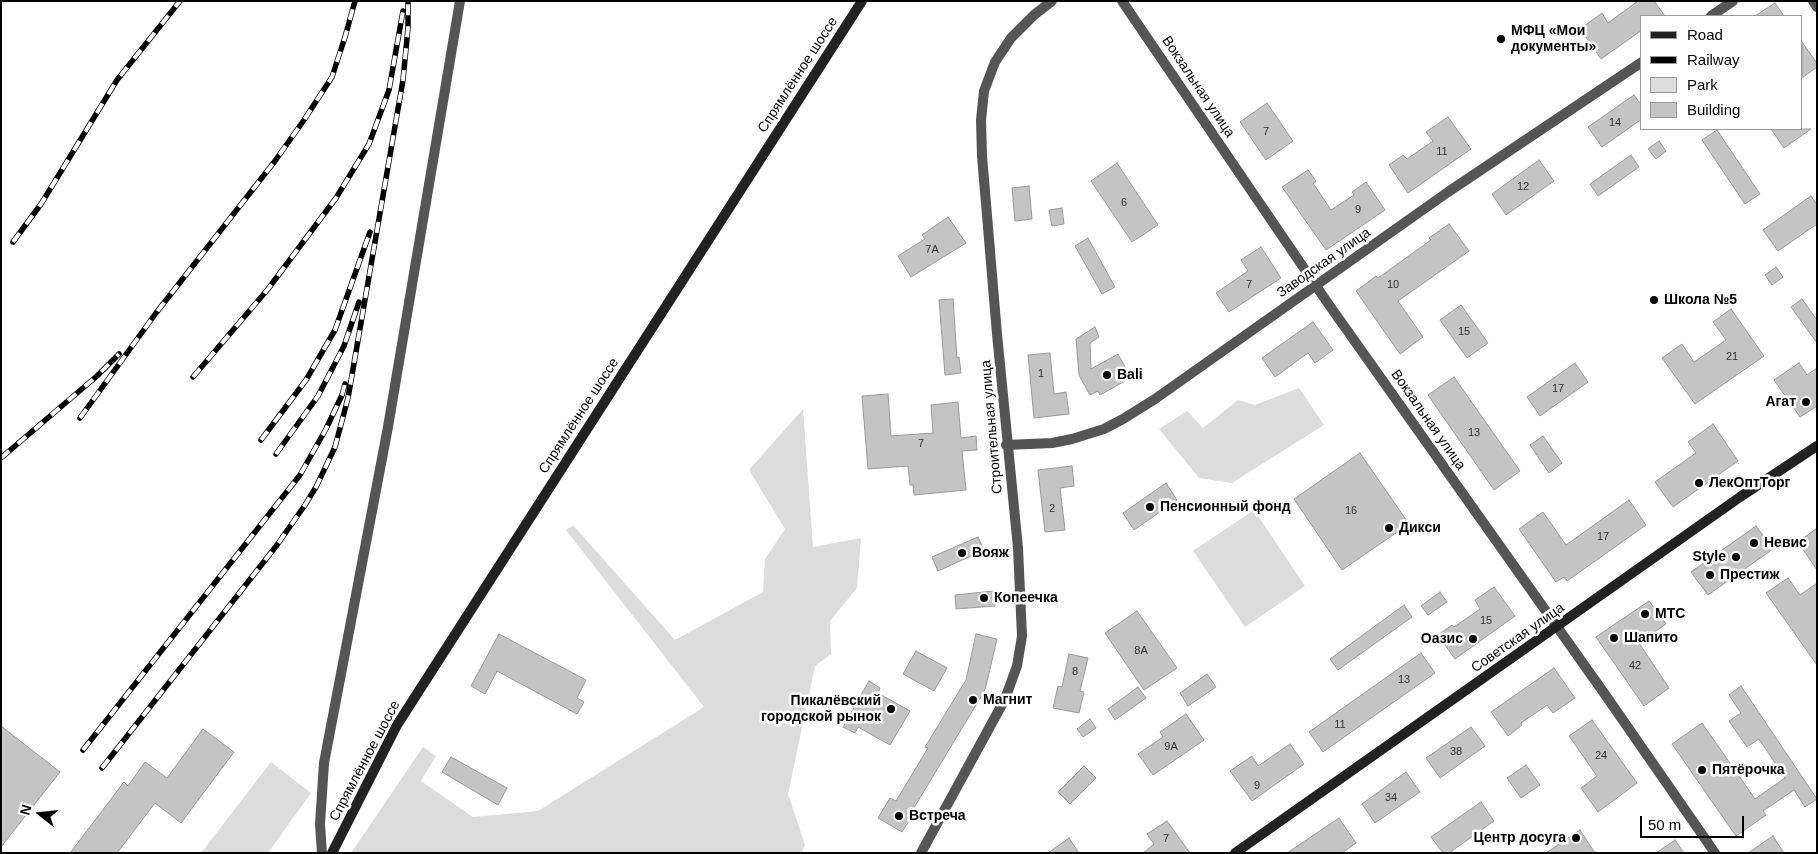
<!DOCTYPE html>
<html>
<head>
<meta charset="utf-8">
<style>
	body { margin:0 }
	#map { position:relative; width:1818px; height:854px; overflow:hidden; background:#fff; font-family:Helvetica,sans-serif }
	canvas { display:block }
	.frame { position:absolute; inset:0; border:2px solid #000; pointer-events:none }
	.legend { position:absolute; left:1640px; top:15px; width:162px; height:115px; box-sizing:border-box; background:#fff; border:1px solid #999; margin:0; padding:6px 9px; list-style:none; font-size:15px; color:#000 }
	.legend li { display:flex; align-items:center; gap:10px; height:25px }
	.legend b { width:25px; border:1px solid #999 }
	.north { position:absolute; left:15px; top:789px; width:50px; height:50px; -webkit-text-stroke:4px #fff; paint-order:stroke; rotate:286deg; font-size:14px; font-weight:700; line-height:20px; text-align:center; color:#000 }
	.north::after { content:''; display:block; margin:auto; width:18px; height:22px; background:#000; clip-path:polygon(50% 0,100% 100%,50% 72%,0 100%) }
	.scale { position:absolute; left:1640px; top:816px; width:104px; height:22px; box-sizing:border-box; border:2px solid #000; border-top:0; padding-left:6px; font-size:15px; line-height:18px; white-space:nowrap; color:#000; -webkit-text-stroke:4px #fff; paint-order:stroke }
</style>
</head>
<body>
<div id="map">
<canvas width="1818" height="854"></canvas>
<div class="frame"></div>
<ul class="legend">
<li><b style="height:6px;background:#222"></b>Road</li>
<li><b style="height:6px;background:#000"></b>Railway</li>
<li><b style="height:14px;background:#dcdcdc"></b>Park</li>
<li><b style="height:14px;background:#c4c4c4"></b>Building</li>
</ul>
<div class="north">N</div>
<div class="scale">50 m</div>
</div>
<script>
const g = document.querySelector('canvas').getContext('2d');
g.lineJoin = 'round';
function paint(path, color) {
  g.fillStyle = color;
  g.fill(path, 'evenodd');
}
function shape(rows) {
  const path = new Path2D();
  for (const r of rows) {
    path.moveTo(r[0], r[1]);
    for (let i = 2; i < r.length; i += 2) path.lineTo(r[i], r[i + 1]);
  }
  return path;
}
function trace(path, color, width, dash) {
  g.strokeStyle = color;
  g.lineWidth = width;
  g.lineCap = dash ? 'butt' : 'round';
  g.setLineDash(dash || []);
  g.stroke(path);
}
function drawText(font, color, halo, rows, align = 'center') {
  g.font = font + ' Helvetica,sans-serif';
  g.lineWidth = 5;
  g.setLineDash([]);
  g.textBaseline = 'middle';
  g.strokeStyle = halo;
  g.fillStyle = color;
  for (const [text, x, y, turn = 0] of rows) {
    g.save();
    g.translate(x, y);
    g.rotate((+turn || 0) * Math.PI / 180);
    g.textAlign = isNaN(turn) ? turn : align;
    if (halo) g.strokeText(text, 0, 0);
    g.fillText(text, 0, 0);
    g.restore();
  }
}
const green = shape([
	[1299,388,1324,425,1232,483,1199,478,1159,429,1187,411,1203,428,1238,400,1255,405],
	[803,409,813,547,861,538,857,588,830,621,831,654,815,666,788,794,805,845,801,853,351,853,423,747,436,756,421,781,473,817,538,811,704,707,566,530,573,525,675,640,763,592,765,559,785,529,749,470],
	[1254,510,1305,586,1245,627,1193,551],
	[271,762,311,793,268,853,201,853]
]);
const building = shape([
	[1638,1,1654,1,1665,16,1642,16,1642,30,1601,59,1580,29,1602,13,1608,23,1638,1],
	[1775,3,1784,16,1755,16,1775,3],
	[1802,42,1817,63,1817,67,1802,78,1802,42],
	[1634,95,1642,106,1642,119,1602,147,1588,127,1634,95],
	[1267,103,1293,141,1266,160,1240,122,1267,103],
	[1448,117,1471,149,1408,193,1389,165,1403,155,1407,159,1433,141,1426,132,1448,117],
	[1771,129,1811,129,1784,148,1771,129],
	[1717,130,1760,194,1745,204,1702,140,1717,130],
	[1659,141,1666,151,1656,159,1648,149,1659,141],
	[1631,155,1639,167,1598,196,1590,184,1631,155],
	[1539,160,1554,181,1506,215,1492,194,1539,160],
	[1117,163,1158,225,1132,242,1091,181,1117,163],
	[1308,170,1316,181,1313,183,1331,210,1354,195,1352,192,1366,182,1385,210,1326,250,1282,187,1308,170],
	[1029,186,1032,219,1015,221,1012,188,1029,186],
	[1811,196,1817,205,1817,224,1778,251,1763,230,1811,196],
	[1062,208,1064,224,1052,226,1049,210,1062,208],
	[948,217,966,243,911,277,898,256,925,239,922,235,948,217],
	[1449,224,1469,251,1398,301,1423,337,1400,354,1356,291,1376,276,1378,278,1431,240,1429,238,1449,224],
	[1088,238,1115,287,1102,294,1075,246,1088,238],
	[1261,247,1281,278,1229,312,1216,293,1248,271,1241,260,1261,247],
	[1776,267,1783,277,1772,285,1765,275,1776,267],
	[953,299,957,358,959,357,961,373,945,375,939,300,953,299],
	[1802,299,1817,320,1817,343,1791,307,1802,299],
	[1461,305,1488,343,1467,358,1440,320,1461,305],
	[1731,309,1764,356,1695,404,1662,358,1682,344,1694,362,1726,340,1713,322,1731,309],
	[1313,322,1333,350,1315,363,1308,353,1275,377,1262,358,1313,322],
	[1095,327,1099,337,1090,343,1091,369,1118,354,1129,374,1122,377,1125,381,1100,395,1098,391,1090,395,1079,375,1076,339,1095,327],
	[1050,353,1054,394,1066,392,1069,414,1034,418,1028,355,1050,353],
	[1575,363,1588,382,1540,416,1527,397,1575,363],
	[1799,363,1807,375,1817,368,1817,406,1800,417,1774,380,1799,363],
	[1454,377,1520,471,1494,490,1428,395,1454,377],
	[888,394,891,436,933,433,931,405,958,402,961,438,976,436,977,450,962,451,966,490,914,495,913,485,910,485,908,466,868,469,862,396,888,394],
	[1713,424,1738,461,1673,507,1655,482,1696,453,1688,442,1713,424],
	[1543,436,1562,463,1549,473,1530,445,1543,436],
	[1360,453,1409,524,1342,570,1294,499,1360,453],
	[1072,466,1074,486,1060,488,1065,530,1045,532,1038,470,1072,466],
	[1166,483,1177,500,1134,530,1123,513,1166,483],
	[1629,500,1646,525,1567,581,1564,577,1556,582,1519,529,1543,512,1566,545,1629,500],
	[1756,526,1773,549,1708,595,1691,572,1756,526],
	[1817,528,1817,570,1798,542,1817,528],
	[978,537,984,550,938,571,932,557,978,537],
	[1788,578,1800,595,1817,583,1817,665,1766,593,1788,578],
	[1494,587,1515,616,1455,659,1438,635,1452,625,1454,627,1480,609,1475,600,1494,587],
	[994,591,995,606,982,607,982,606,981,607,956,609,955,595,994,591],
	[1440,592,1447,602,1428,615,1421,606,1440,592],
	[1649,601,1666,624,1639,643,1669,688,1644,706,1596,637,1649,601],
	[1404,605,1412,617,1338,670,1330,659,1404,605],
	[1137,611,1177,668,1144,690,1105,633,1137,611],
	[499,634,586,680,577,698,584,702,577,714,497,671,485,694,471,686,499,634],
	[976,634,997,639,985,690,912,811,915,812,902,832,878,818,890,798,896,801,928,748,925,747,966,680,976,634],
	[916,651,947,668,934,691,903,674,916,651],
	[1421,653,1435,673,1323,752,1309,732,1421,653],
	[1069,654,1088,658,1080,691,1084,692,1079,713,1053,708,1058,686,1062,687,1069,654],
	[1554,668,1575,698,1553,713,1547,705,1521,723,1522,725,1508,736,1491,712,1554,668],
	[1207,674,1216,687,1188,706,1180,693,1207,674],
	[869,681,880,688,878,693,910,711,890,745,858,727,855,733,843,727,869,681],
	[1741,686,1817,799,1805,807,1794,790,1763,811,1766,815,1736,836,1672,744,1702,723,1755,799,1785,778,1759,739,1747,747,1729,721,1741,713,1729,695,1741,686],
	[1138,687,1146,698,1115,720,1108,709,1138,687],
	[1186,714,1204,740,1153,775,1138,754,1163,737,1160,732,1186,714],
	[1090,719,1096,728,1083,737,1077,729,1090,719],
	[1592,720,1637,783,1598,812,1581,788,1597,776,1569,736,1592,720],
	[1,726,60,772,1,847,1,726],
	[1471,727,1485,746,1440,778,1426,758,1471,727],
	[203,729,234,752,181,823,155,803,117,853,70,853,124,782,128,786,145,762,167,778,203,729],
	[1290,744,1304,764,1252,801,1230,771,1252,756,1258,766,1290,744],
	[451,757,507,788,498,805,442,772,451,757],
	[1526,765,1540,785,1521,798,1507,778,1526,765],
	[1084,766,1096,778,1070,804,1058,792,1084,766],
	[1406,772,1420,792,1375,823,1362,804,1406,772],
	[1481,802,1494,821,1449,853,1443,853,1431,837,1481,802],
	[1339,818,1356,843,1342,853,1287,853,1339,818],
	[1167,821,1190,853,1143,853,1154,844,1147,834,1167,821],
	[1580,830,1595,853,1546,853,1580,830],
	[1773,836,1784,853,1748,853,1773,836],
	[1069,838,1079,853,1048,853,1069,838],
	[1675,840,1684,853,1656,853,1675,840]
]);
const street = shape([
	[1122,1,1327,302,1604,693,1715,853],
	[1813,1,1817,7],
	[1711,16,1733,1],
	[1006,445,1052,443,1072,439,1104,429,1123,419,1155,399,1448,192,1642,62],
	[322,853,320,824,324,763,388,427,460,1],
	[921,853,1005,699,1017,666,1022,636,1018,548,997,334,982,156,981,120,984,91,995,62,1011,38,1034,15,1052,1]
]);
const secondary = shape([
	[332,853,397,725,862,1],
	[1235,853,1740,497,1817,446]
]);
const rail = shape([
	[13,242,41,204,117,80,180,1],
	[193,377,268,289,336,198,369,144,389,90,403,11],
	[80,418,156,313,275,161,304,120,332,77,345,37,355,1],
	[261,440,306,380,335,330,370,232],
	[276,454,318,396,344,346,359,302],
	[1,458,97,376,119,354],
	[83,750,300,475,326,429,342,395,345,384],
	[102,768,277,545,305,505,316,487,335,447,348,398,403,80,408,28,408,1]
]);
const markers = [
	[1501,39,5,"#000"],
	[1654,300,5,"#000"],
	[1107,375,5,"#000"],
	[1806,402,5,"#000"],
	[1699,483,5,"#000"],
	[1150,507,5,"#000"],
	[1389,528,5,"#000"],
	[1754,543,5,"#000"],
	[962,553,5,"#000"],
	[1736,557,5,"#000"],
	[1710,575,5,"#000"],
	[984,598,5,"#000"],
	[1645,614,5,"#000"],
	[1614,638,5,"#000"],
	[1473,639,5,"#000"],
	[973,700,5,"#000"],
	[891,709,5,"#000"],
	[1702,770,5,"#000"],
	[899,816,5,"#000"],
	[1576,838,5,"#000"]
];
const numberNames = [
	["14",1615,123],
	["7",1266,132],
	["11",1442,152],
	["12",1523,187],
	["6",1124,203],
	["9",1358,210],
	["7А",932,250],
	["7",1249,285],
	["10",1393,285],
	["15",1464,332],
	["21",1732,357],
	["1",1041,374],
	["17",1558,389],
	["13",1474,433],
	["7",921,444],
	["2",1052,509],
	["16",1351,511],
	["17",1603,537],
	["15",1486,621],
	["8А",1141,651],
	["42",1635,666],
	["8",1075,672],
	["13",1404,680],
	["11",1340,725],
	["9А",1171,747],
	["38",1456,752],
	["24",1601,756],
	["9",1257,786],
	["34",1391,798],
	["7",1166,839]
];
const poiNames = [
	["МФЦ «Мои",1511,31],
	["документы»",1511,47],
	["Школа №5",1664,300],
	["Bali",1117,375],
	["Агат",1796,402,"right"],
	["ЛекОптТорг",1709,483],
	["Пенсионный фонд",1160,507],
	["Дикси",1399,528],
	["Невис",1764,543],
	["Вояж",972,553],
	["Style",1726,557,"right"],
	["Престиж",1720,575],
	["Копеечка",994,598],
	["МТС",1655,614],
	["Шапито",1624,638],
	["Оазис",1463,639,"right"],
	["Магнит",983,700],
	["Пикалёвский",881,701,"right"],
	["городской рынок",881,717,"right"],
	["Пятёрочка",1712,770],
	["Встреча",909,816],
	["Центр досуга",1566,838,"right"]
];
const streetNames = [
	["Спрямлённое шоссе",798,75,-57],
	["Вокзальная улица",1198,87,56],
	["Заводская улица",1324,263,-35],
	["Спрямлённое шоссе",579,416,-57],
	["Вокзальная улица",1428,420,55],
	["Строительная улица",992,427,-95],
	["Советская улица",1518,638,-35],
	["Спрямлённое шоссе",365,761,-62]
];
paint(green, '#dcdcdc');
paint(building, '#c4c4c4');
trace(building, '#999', 1);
trace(street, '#555', 10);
trace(secondary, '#222', 10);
trace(rail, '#000', 5.5);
trace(rail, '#fff', 4, [11]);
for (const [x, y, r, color] of markers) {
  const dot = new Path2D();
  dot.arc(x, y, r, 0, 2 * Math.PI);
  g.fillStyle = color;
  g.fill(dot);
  trace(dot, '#fff', 2);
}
drawText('11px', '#313131', null, numberNames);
drawText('bold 14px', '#000', '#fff', poiNames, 'left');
drawText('14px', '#000', '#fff', streetNames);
</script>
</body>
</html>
